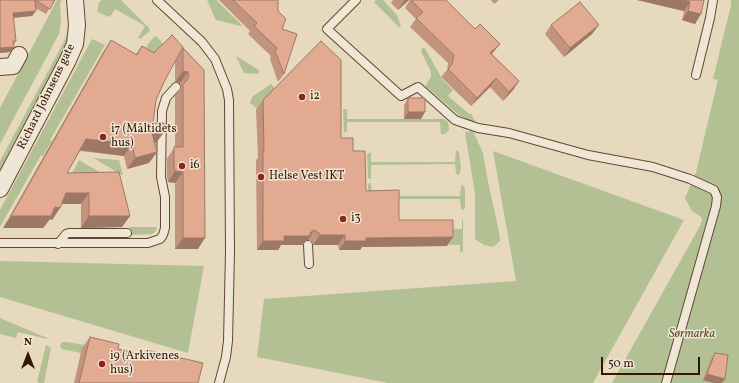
<!DOCTYPE html>
<html>
<head>
<meta charset="utf-8">
<style>
	body { margin:0 }
	#map { position:relative; width:739px; height:383px; overflow:hidden; background:#e6d9be; font-family:Vollkorn,serif }
	canvas { display:block }
	.north { position:absolute; left:8px; top:335px; width:40px; height:40px; -webkit-text-stroke:3px #efe6d5; paint-order:stroke; rotate:0deg; font-size:11px; font-weight:700; line-height:16px; text-align:center; color:#361603 }
	.north::after { content:''; display:block; margin:auto; width:14px; height:18px; background:#361603; clip-path:polygon(50% 0,100% 100%,50% 72%,0 100%) }
	.scale { position:absolute; left:601px; top:357px; width:99px; height:18px; box-sizing:border-box; border:2px solid #361603; border-top:0; padding-left:5px; font-size:12px; line-height:14px; white-space:nowrap; color:#361603; -webkit-text-stroke:3px #efe6d5; paint-order:stroke }
</style>
</head>
<body>
<div id="map">
<canvas width="739" height="383"></canvas>
<div class="north">N</div>
<div class="scale">50 m</div>
</div>
<script>
const g = document.querySelector('canvas').getContext('2d');
g.lineJoin = 'round';
function paint(path, color) {
  g.fillStyle = color;
  g.fill(path, 'evenodd');
}
function shape(rows) {
  const path = new Path2D();
  for (const r of rows) {
    path.moveTo(r[0], r[1]);
    for (let i = 2; i < r.length; i += 2) path.lineTo(r[i], r[i + 1]);
  }
  return path;
}
function trace(path, color, width, dash) {
  g.strokeStyle = color;
  g.lineWidth = width;
  g.lineCap = dash ? 'butt' : 'round';
  g.setLineDash(dash || []);
  g.stroke(path);
}
function drawText(font, color, halo, rows, align = 'center') {
  g.font = font + ' Vollkorn,serif';
  g.lineWidth = 3;
  g.setLineDash([]);
  g.textBaseline = 'middle';
  g.strokeStyle = halo;
  g.fillStyle = color;
  for (const [text, x, y, turn = 0] of rows) {
    g.save();
    g.translate(x, y);
    g.rotate((+turn || 0) * Math.PI / 180);
    g.textAlign = isNaN(turn) ? turn : align;
    if (halo) g.strokeText(text, 0, 0);
    g.fillText(text, 0, 0);
    g.restore();
  }
}
const green = shape([
	[57,0,62,0,60,3,61,22,59,34,0,144,0,108],
	[102,0,121,0,149,28,150,31,140,39,138,38,145,26,115,9,110,17,97,12,99,2],
	[207,0,216,0,242,25,241,26,216,20],
	[376,0,383,0,397,15,401,27,399,27,374,2],
	[731,0,739,0,739,383,612,383,701,224,702,220,701,217,692,211,685,198,696,172,718,80,713,79,731,5],
	[68,34,71,35,70,40,0,172,0,161],
	[156,36,159,39,163,44,152,55,145,49,151,40],
	[92,39,105,45,50,140,52,141,43,156,41,155,0,227,0,210],
	[423,47,426,50,442,79,453,90,448,96,468,113,472,115,476,124,459,115,426,87,426,85,431,77,431,72,421,51],
	[236,56,259,70,258,74,244,73],
	[271,84,276,89,256,108,250,103,252,97],
	[344,109,347,109,347,119,444,119,448,122,449,130,445,134,441,134,440,122,347,122,347,131,344,133,343,110],
	[473,131,483,153,488,182,499,231,500,241,493,247,484,245,475,239,475,194,465,132],
	[456,150,459,152,461,167,460,173,458,175,456,173,455,164,371,165,371,179,368,178,367,154,371,152,371,162,455,162],
	[493,151,684,220,593,383,388,383,257,357,264,299,516,281],
	[93,158,119,160,123,175,122,175],
	[79,160,103,174,71,175],
	[369,183,371,183,372,196,460,196,461,186,462,185,465,188,465,207,463,210,461,209,460,199,394,199,368,211,368,184],
	[462,220,463,220,463,251,460,253,460,245,449,245,449,240,450,229,462,229],
	[130,227,157,227,155,232,152,234,130,235],
	[0,261,204,266,188,353,0,297],
	[0,318,47,338,47,339,18,332,16,338,0,334],
	[62,342,67,342,138,354,130,364,62,349,60,346],
	[46,345,51,348,44,383,40,383,37,382]
]);
const service = shape([
	[157,0,202,42,215,59,227,89,229,100,230,252,228,341,226,357,219,383],
	[356,0,327,29,401,96,418,87,455,120,478,128,509,133,588,155,653,167,690,179,714,190,717,197,716,206,666,383],
	[696,75,710,18,713,0],
	[0,243,148,243,160,239,163,235,165,228,165,197,161,177,162,111,166,98,176,87],
	[58,244,66,234,69,233,127,233],
	[308,245,309,264]
]);
const minor = shape([
	[0,67,13,66,19,55],
	[0,189,68,60,75,44,77,25,75,0]
]);
const wall = shape([
	[0,0,55,0,46,14,35,8,32,16,13,18,16,41,10,52,0,53],
	[219,0,278,0,278,11,282,29,284,74,278,82,270,59,271,56,248,34,250,31],
	[393,0,409,0,398,10,391,3],
	[410,0,446,0,475,29,500,44,492,54,519,81,513,90,503,101,490,87,471,106,441,77,447,70,448,63,410,27,416,19,405,8],
	[491,0,499,0,494,4],
	[637,0,704,0,695,24,682,20,684,11],
	[551,25,592,34,564,57,545,34],
	[111,40,136,54,142,46,154,53,180,52,183,48,204,70,198,249,175,249,175,183,168,182,167,177,167,158,175,147,175,96,181,87,180,83,175,82,175,61,164,82,156,100,153,123,164,132,156,143,155,143,157,152,149,163,127,169,124,156,80,151,67,173,130,216,122,227,81,228,81,204,61,204,60,208,52,220,50,219,43,228,3,228,103,52],
	[408,98,421,119,404,119,404,105],
	[263,100,341,138,353,151,366,191,399,220,447,246,362,247,360,250,339,250,338,245,313,245,312,242,308,240,306,240,303,245,281,245,278,250,257,250,256,160,258,158,256,109],
	[90,337,118,349,143,354,146,350,198,383,74,383,82,348],
	[715,353,725,379,722,383,714,383,703,380,711,359]
]);
const shadedWall = shape([
	[405,0,409,0,398,10,404,1],
	[637,0,683,0,690,2,684,11],
	[36,11,32,16,9,18,13,13],
	[688,11,701,14,695,24,682,20],
	[599,25,592,34,564,57,570,48],
	[500,44,493,52,484,62,490,53],
	[14,47,10,52,0,53,0,48],
	[183,71,188,72,180,83,175,82],
	[496,78,490,87,471,106,477,98],
	[519,81,513,90,503,101,509,92],
	[408,112,425,112,421,119,404,119],
	[164,132,156,143,144,144,152,133],
	[86,139,132,144,124,156,79,150],
	[157,152,149,163,127,169,135,158],
	[175,171,183,172,175,183,168,182],
	[66,193,89,193,81,204,58,204],
	[55,207,60,208,52,220,50,219,43,228,3,228,11,216],
	[89,216,130,216,122,227,81,228],
	[314,230,308,240,306,240,303,245,281,245,278,250,257,250,263,241,284,236],
	[320,235,345,235,338,245,313,245],
	[453,237,447,246,362,247,360,250,339,250,345,241,366,238],
	[183,238,205,238,198,249,175,249],
	[707,374,725,379,722,383,714,383,703,380]
]);
const building = shape([
	[0,0,55,0,50,9,35,0,36,11,13,13,16,41,13,41,14,47,0,48,0,0],
	[233,0,278,0,278,11,286,19,282,29,297,34,284,74,275,51,277,48,254,26,257,23,233,0],
	[411,0,446,0,475,29,480,24,500,44,490,53,519,81,509,92,496,78,477,98,448,69,452,64,454,55,416,18,423,12,411,0],
	[683,0,704,0,701,14,688,11,690,2,683,0],
	[580,2,599,25,570,48,551,25,580,2],
	[172,35,183,47,164,82,156,100,153,123,164,123,164,132,152,133,157,152,135,158,132,144,86,139,67,173,119,172,130,216,89,216,89,193,66,193,60,208,55,207,51,216,11,216,111,40,137,55,142,46,154,53,172,35],
	[321,41,341,60,341,138,353,138,353,151,365,151,366,191,399,190,399,220,453,220,453,237,366,238,366,241,345,241,345,235,320,235,319,233,314,230,311,232,309,236,284,236,284,241,263,241,263,151,264,151,263,100,321,41],
	[183,48,204,70,205,238,183,238,183,172,175,171,174,166,174,147,183,147,183,85,189,77,188,72,183,71,183,48],
	[408,98,425,98,425,112,408,112,408,98],
	[90,337,119,344,118,349,145,355,146,350,203,363,198,383,79,383,90,337],
	[715,353,728,355,725,379,707,374,715,353]
]);
const markers = [
	[302,97,4,"#8f2418"],
	[103,137,4,"#8f2418"],
	[182,166,4,"#8f2418"],
	[261,177,4,"#8f2418"],
	[343,219,4,"#8f2418"],
	[102,364,4,"#8f2418"]
];
const streetNames = [
	["Richard Johnsens gate",47,97,-64]
];
const poiNames = [
	["i2",310,97],
	["i7 (Måltidets",111,130],
	["hus)",111,144],
	["i6",190,166],
	["Helse Vest IKT",269,177],
	["i3",351,219],
	["i9 (Arkivenes",110,357],
	["hus)",110,371]
];
const parkNames = [
	["Sørmarka",692,335]
];
paint(green, '#b2c094');
trace(service, '#624732', 10);
trace(minor, '#624732', 18);
trace(service, '#efe6d5', 8);
trace(minor, '#efe6d5', 16);
paint(wall, '#c2937d');
paint(shadedWall, '#9e7866');
paint(building, '#e2ab91');
trace(building, '#9e7866', 1);
for (const [x, y, r, color] of markers) {
  const dot = new Path2D();
  dot.arc(x, y, r, 0, 2 * Math.PI);
  g.fillStyle = color;
  g.fill(dot);
  trace(dot, '#efe6d5', 1.5);
}
drawText('12px', '#361603', '#efe6d5', streetNames);
drawText('12px', '#361603', '#efe6d5', poiNames, 'left');
drawText('italic 12px', '#5b492e', '#efe6d5', parkNames);
</script>
</body>
</html>
